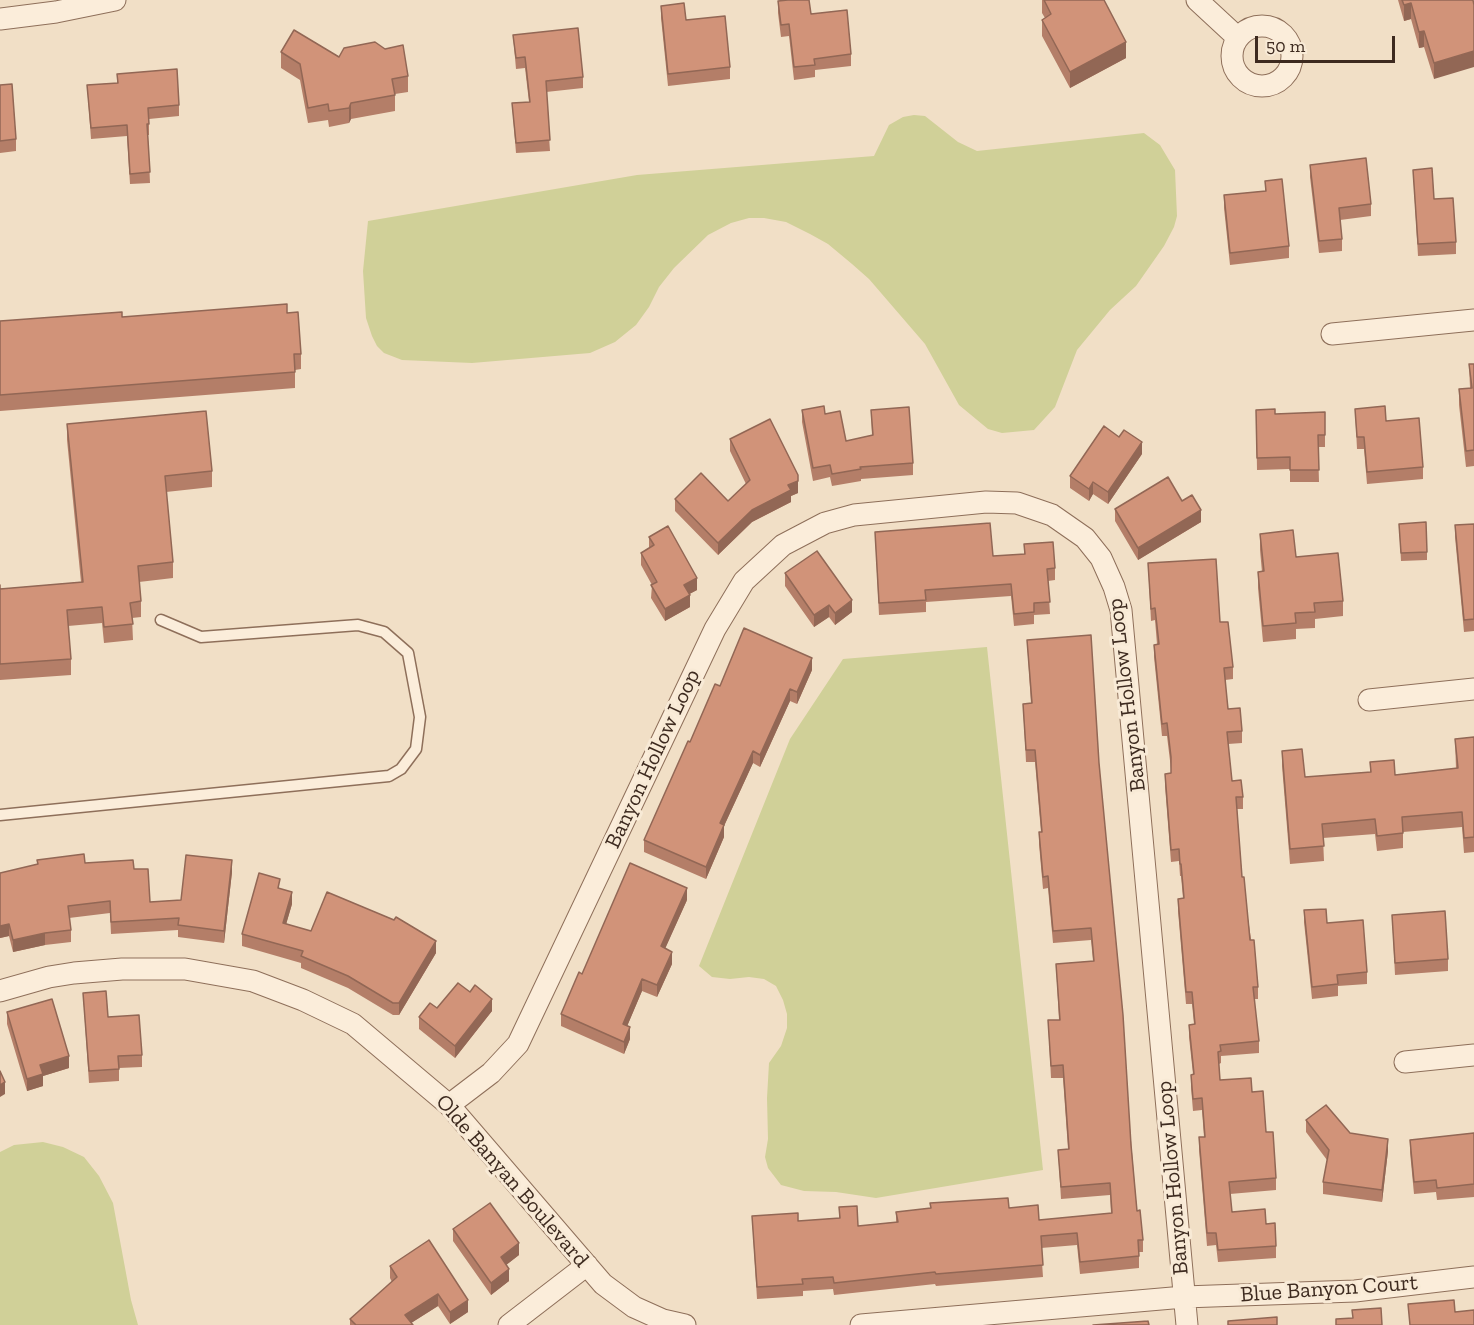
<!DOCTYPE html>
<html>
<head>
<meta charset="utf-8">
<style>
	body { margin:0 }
	#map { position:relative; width:1474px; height:1325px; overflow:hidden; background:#f1dfc6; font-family:"Zilla Slab",serif }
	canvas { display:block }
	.scale { position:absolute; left:1255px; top:36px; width:140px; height:27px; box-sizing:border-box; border:3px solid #3d2a1f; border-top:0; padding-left:8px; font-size:18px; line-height:21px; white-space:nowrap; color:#3d2a1f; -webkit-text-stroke:4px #f8ead6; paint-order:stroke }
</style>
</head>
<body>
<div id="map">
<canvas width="1474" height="1325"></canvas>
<div class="scale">50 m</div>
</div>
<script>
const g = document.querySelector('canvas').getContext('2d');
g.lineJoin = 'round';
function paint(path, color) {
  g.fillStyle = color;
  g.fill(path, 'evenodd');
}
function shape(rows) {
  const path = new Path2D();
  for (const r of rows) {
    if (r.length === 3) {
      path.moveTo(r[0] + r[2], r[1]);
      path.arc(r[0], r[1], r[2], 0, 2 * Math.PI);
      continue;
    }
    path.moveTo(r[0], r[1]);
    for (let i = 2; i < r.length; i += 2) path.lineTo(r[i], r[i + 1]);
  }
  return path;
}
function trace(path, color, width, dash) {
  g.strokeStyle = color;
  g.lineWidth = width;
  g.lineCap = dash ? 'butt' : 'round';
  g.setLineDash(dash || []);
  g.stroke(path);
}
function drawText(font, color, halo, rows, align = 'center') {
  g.font = font + ' "Zilla Slab",serif';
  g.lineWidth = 6;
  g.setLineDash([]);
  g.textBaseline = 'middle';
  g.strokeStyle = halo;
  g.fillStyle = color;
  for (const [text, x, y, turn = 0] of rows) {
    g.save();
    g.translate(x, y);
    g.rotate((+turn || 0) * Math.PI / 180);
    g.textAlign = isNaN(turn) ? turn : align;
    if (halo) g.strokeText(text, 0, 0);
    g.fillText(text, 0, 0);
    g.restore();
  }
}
const green = shape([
	[914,115,925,116,958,142,977,151,1144,133,1160,145,1175,170,1177,216,1174,227,1164,246,1136,286,1110,310,1077,350,1055,407,1034,430,1002,433,988,429,959,405,925,344,869,279,852,264,828,244,810,234,786,222,764,218,749,218,731,223,708,235,674,268,659,287,649,307,636,325,615,342,590,353,472,363,402,360,384,353,377,346,372,336,366,318,363,271,368,221,637,175,874,156,889,125,903,117],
	[987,647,1043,1170,876,1198,836,1192,804,1191,781,1185,768,1168,765,1157,768,1139,767,1098,769,1063,781,1046,787,1028,787,1014,783,1000,776,986,764,979,749,977,730,979,712,977,699,966,790,739,843,659],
	[43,1142,63,1147,84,1157,99,1176,113,1203,131,1300,138,1325,0,1325,0,1152,14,1145]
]);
const service = shape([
	[0,815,389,776,401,769,416,749,420,717,408,653,384,632,358,625,201,637,161,620]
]);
const minor = shape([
	[1197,0,1238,38],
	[0,19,56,12,115,0],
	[1262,56,30],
	[1332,334,1474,320],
	[1369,700,1474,689],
	[0,991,49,977,74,973,122,969,185,969,253,981,303,1000,353,1024,449,1105,603,1284,634,1307,663,1320,685,1325],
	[1405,1062,1474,1055],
	[449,1105,491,1073,518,1044,715,629,744,581,783,545,825,523,854,515,986,502,1017,503,1052,515,1085,538,1101,558,1114,587,1121,610,1187,1325],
	[509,1325,587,1265],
	[861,1325,1184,1297,1355,1291,1474,1277]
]);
const wall = shape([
	[1042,0,1104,0,1126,58,1070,88,1042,36,1042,20,1045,18,1042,13],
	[1398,0,1473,0,1434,79,1424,47,1419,48,1411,19,1404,21],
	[778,1,811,14,851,54,851,66,815,70,815,77,794,80,789,36,781,37,778,13],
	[661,6,686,20,730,67,730,79,668,86,661,18],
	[513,35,583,77,583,88,546,92,550,151,516,153,512,103,529,102,525,68,516,69],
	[281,52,339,57,408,76,408,92,395,94,395,111,351,119,349,123,329,127,328,120,308,123,300,80,281,68],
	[117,74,179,105,179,116,149,119,149,135,148,135,150,183,130,184,127,136,91,139,87,85,117,83],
	[0,85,16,139,16,151,0,153],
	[1310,165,1371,204,1371,216,1340,220,1342,239,1342,251,1319,253,1310,177],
	[1413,170,1434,199,1456,242,1456,254,1418,256],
	[1265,181,1289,246,1289,258,1230,265,1224,208,1224,195,1265,191],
	[287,313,301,354,301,369,295,370,295,388,0,411,0,321,122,317],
	[1469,364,1474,364,1474,466,1466,467,1459,405,1459,389,1470,388],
	[1355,409,1386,421,1423,467,1423,479,1367,484,1364,449,1357,449],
	[802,410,825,414,846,441,872,436,871,410,913,463,913,475,861,479,861,481,832,486,830,477,813,481,802,422],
	[1256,410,1275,414,1325,412,1325,447,1318,447,1319,482,1290,482,1290,469,1257,470],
	[67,424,212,471,212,487,166,492,173,562,173,578,139,582,141,601,141,617,132,618,133,640,104,643,102,623,68,626,71,659,71,675,0,680,0,585,0,589,81,582,67,440],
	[730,439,798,493,791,496,791,502,752,522,718,555,675,511,675,499,728,501,746,484,730,451],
	[1142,454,1108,504,1093,494,1089,501,1070,488,1070,476],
	[1182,501,1201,522,1138,560,1115,521,1115,509],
	[1399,524,1427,552,1427,560,1401,561],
	[1474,524,1474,631,1464,632,1455,537,1455,525],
	[875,532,993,556,1024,554,1024,544,1055,568,1055,580,1048,581,1050,614,1034,615,1034,624,1014,626,1011,596,926,602,926,612,879,615],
	[1260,534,1296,557,1343,601,1343,616,1315,619,1315,628,1296,629,1296,639,1263,642,1258,588,1258,572,1262,572,1260,550],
	[649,537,697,590,689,594,690,607,665,621,651,598,652,585,641,565,641,553,649,548],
	[1148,563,1220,622,1233,667,1233,679,1225,680,1228,709,1242,731,1242,743,1228,744,1232,781,1243,797,1243,809,1237,809,1242,877,1258,987,1258,999,1254,999,1259,1041,1259,1053,1221,1056,1221,1063,1219,1064,1220,1080,1252,1092,1266,1132,1276,1178,1276,1190,1230,1194,1232,1212,1266,1224,1276,1246,1276,1258,1218,1262,1216,1245,1207,1246,1199,1149,1199,1137,1204,1137,1202,1110,1193,1111,1191,1087,1191,1075,1193,1074,1189,1037,1189,1025,1194,1024,1192,1004,1186,1004,1178,911,1178,899,1183,898,1181,876,1180,876,1179,861,1171,862,1165,786,1165,774,1171,773,1171,769,1167,736,1162,736,1154,657,1154,645,1157,644,1155,620,1151,621],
	[785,573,852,612,835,625,829,617,814,627,785,586],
	[1027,640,1099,763,1137,1211,1143,1240,1143,1252,1139,1252,1139,1268,1080,1274,1077,1245,1041,1248,1043,1277,936,1286,935,1284,834,1295,833,1289,803,1291,803,1296,757,1299,752,1216,798,1221,839,1218,839,1207,858,1226,896,1222,896,1212,1009,1208,1039,1220,1111,1213,1110,1195,1061,1199,1058,1150,1068,1149,1063,1078,1051,1078,1048,1020,1059,1020,1056,964,1093,961,1091,940,1053,943,1048,888,1043,889,1039,844,1039,832,1041,832,1035,762,1026,762,1023,704,1031,704],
	[812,670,797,704,790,701,760,767,753,763,724,826,724,837,706,879,644,852,644,840,690,742,720,686],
	[1474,737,1474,852,1464,853,1462,827,1403,832,1403,848,1377,851,1375,834,1323,838,1324,861,1290,864,1282,766,1282,751,1305,777,1370,772,1370,762,1395,775,1456,769,1455,739],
	[37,860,85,863,134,869,150,902,181,900,232,872,224,943,178,937,178,930,111,934,110,913,69,918,71,930,71,942,45,945,13,952,9,936,0,938,0,873,37,865],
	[280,889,292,904,286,924,311,931,436,953,399,1015,393,1015,348,988,301,968,301,963,242,946,242,934],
	[687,900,665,948,672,964,657,997,642,991,627,1026,630,1039,624,1054,561,1026,561,1014,582,974],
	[1304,910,1327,923,1367,972,1367,984,1338,986,1338,996,1312,999,1304,922],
	[1392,915,1448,959,1448,971,1395,975],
	[83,993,108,1017,142,1055,142,1067,119,1068,119,1081,89,1083],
	[437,1008,492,1011,455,1058,419,1029,419,1017],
	[7,1012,69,1068,43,1076,43,1086,27,1091,7,1024],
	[1306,1120,1350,1133,1388,1151,1382,1202,1323,1194,1323,1182,1327,1160,1306,1132],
	[1474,1133,1474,1197,1437,1200,1436,1192,1414,1194,1410,1152,1410,1140],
	[453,1229,519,1255,506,1265,509,1281,491,1295,453,1241],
	[390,1266,468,1312,450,1324,438,1306,411,1323,413,1325,350,1325,350,1319,392,1282,390,1278]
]);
const shadedWall = shape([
	[1411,3,1411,19,1404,21,1404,5],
	[1424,31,1424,47,1419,48,1419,32],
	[1126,42,1126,58,1070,88,1070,72],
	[1474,51,1474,67,1434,79,1434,63],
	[351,103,351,119,349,123,349,108],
	[1142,442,1142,454,1108,504,1108,492],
	[798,481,798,493,791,496,791,502,752,522,718,555,718,543,752,510,788,485],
	[1093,482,1093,494,1089,501,1089,489],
	[1201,510,1201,522,1138,560,1138,548],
	[697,578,697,590,684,597,684,585],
	[690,595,690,607,665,621,665,609],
	[852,600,852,612,835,625,835,613],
	[829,605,829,617,814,627,814,615],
	[812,658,812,670,797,704,797,692],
	[790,689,790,701,760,767,760,755],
	[753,751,753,763,724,826,724,837,706,879,706,867,720,823],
	[232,860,232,872,224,943,224,931],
	[687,888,687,900,661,958,661,946],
	[292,892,292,904,283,935,283,923],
	[9,924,9,936,0,938,0,926],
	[45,933,45,945,13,952,13,940],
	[436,941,436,953,399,1015,399,1003],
	[672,952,672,964,657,997,657,985],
	[642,979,642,991,623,1036,623,1024],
	[492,999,492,1011,455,1058,455,1046],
	[630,1027,630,1039,624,1054,624,1042],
	[69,1056,69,1068,43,1076,43,1086,27,1091,27,1079,40,1065],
	[5,1082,5,1094,0,1097,0,1085],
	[1388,1139,1388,1151,1382,1202,1382,1190],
	[519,1243,519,1255,501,1269,501,1257],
	[509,1269,509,1281,491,1295,491,1283],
	[438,1294,438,1306,408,1325,405,1315],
	[468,1300,468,1312,450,1324,450,1312]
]);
const building = shape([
	[788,0,809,0,811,14,847,10,851,54,814,59,815,65,794,67,789,24,781,25,778,1,788,0],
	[1044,0,1104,0,1126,42,1070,72,1042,20,1051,14,1044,0],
	[1402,0,1473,0,1474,5,1474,51,1434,63,1424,31,1419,32,1411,3,1404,5,1402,0],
	[684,3,686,20,725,16,730,67,668,74,661,6,684,3],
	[578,28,583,77,546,81,550,140,516,143,512,103,530,102,525,57,516,58,513,35,578,28],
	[294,30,339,57,344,48,375,42,385,49,403,45,408,76,392,79,395,95,351,103,349,108,329,111,328,104,308,108,300,64,281,52,294,30],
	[177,69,179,105,148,108,149,124,147,124,150,172,130,174,127,125,91,128,87,85,118,83,117,74,177,69],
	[12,84,16,139,0,141,0,85,12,84],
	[1366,158,1371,204,1339,208,1342,239,1319,241,1310,165,1366,158],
	[1432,168,1434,199,1453,198,1456,242,1418,244,1413,170,1432,168],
	[1282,179,1289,246,1230,253,1224,195,1266,191,1265,181,1282,179],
	[287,304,287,313,298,312,301,354,294,354,295,372,0,395,0,321,122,312,122,317,287,304],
	[1469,364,1474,364,1474,450,1466,451,1459,389,1472,388,1469,364],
	[824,406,825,414,840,411,846,441,873,435,871,410,909,407,913,463,860,467,861,469,832,474,830,465,813,468,802,410,824,406],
	[1385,406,1386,421,1419,418,1423,467,1367,472,1364,437,1357,437,1355,409,1385,406],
	[1275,409,1275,414,1325,412,1325,435,1318,435,1319,470,1290,470,1290,457,1257,458,1256,410,1275,409],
	[206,411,212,471,165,476,173,562,138,566,141,601,130,603,133,624,104,627,102,607,67,610,71,659,0,664,0,585,0,589,83,582,67,424,206,411],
	[770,419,798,475,798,481,788,485,791,490,752,510,718,543,675,499,701,473,728,501,750,480,730,439,770,419],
	[1104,426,1119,437,1124,430,1142,442,1108,492,1093,482,1089,489,1070,476,1104,426],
	[1168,477,1182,501,1192,495,1201,510,1138,548,1115,509,1168,477],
	[1426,522,1427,552,1401,553,1399,524,1426,522],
	[990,523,993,556,1025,554,1024,544,1053,542,1055,568,1047,569,1050,602,1034,603,1034,612,1014,614,1011,584,925,590,926,600,879,603,875,532,990,523],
	[1474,524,1474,619,1464,620,1455,525,1474,524],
	[668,526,697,578,684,585,690,595,665,609,651,585,657,582,641,553,654,545,649,537,668,526],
	[1293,530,1296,557,1338,553,1343,601,1314,603,1315,612,1295,613,1296,623,1263,626,1258,572,1264,571,1260,534,1293,530],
	[817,551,852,600,835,613,829,605,814,615,785,573,817,551],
	[1216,559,1220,622,1228,622,1233,667,1224,668,1228,709,1240,708,1242,731,1227,732,1232,781,1241,780,1243,797,1236,797,1242,877,1244,877,1250,940,1254,940,1258,987,1253,987,1259,1041,1220,1045,1221,1051,1218,1052,1220,1080,1251,1078,1252,1092,1263,1091,1266,1132,1273,1132,1276,1178,1229,1182,1232,1212,1265,1209,1266,1224,1275,1223,1276,1246,1218,1250,1216,1233,1207,1233,1199,1137,1205,1137,1202,1098,1193,1099,1191,1075,1194,1074,1189,1025,1195,1024,1192,992,1186,992,1178,899,1184,898,1181,864,1180,864,1179,849,1171,850,1165,774,1171,773,1171,757,1167,723,1162,724,1154,645,1159,644,1155,608,1151,609,1148,563,1216,559],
	[744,628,812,658,797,692,790,689,760,755,753,751,720,823,724,825,706,867,644,840,688,741,690,742,715,684,720,686,744,628],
	[1091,635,1099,763,1123,1015,1131,1145,1137,1211,1140,1210,1143,1240,1138,1240,1139,1256,1080,1262,1077,1233,1041,1236,1043,1265,936,1274,935,1272,834,1283,833,1277,802,1279,803,1284,757,1287,752,1216,798,1213,798,1221,840,1218,839,1207,857,1206,858,1226,898,1222,896,1212,931,1208,930,1203,1008,1198,1009,1208,1038,1205,1039,1220,1112,1213,1110,1183,1061,1187,1058,1150,1069,1149,1063,1065,1051,1066,1048,1020,1060,1020,1056,964,1094,961,1091,928,1053,931,1048,876,1043,877,1039,832,1042,832,1035,750,1026,750,1023,704,1032,703,1027,640,1091,635],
	[1474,737,1474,837,1464,838,1462,812,1402,817,1403,833,1377,836,1375,819,1322,824,1324,846,1290,849,1282,751,1302,749,1305,777,1371,772,1370,762,1394,760,1395,775,1458,768,1455,739,1474,737],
	[84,854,85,863,133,860,134,869,148,869,150,902,181,900,186,855,232,860,224,931,178,925,179,918,111,922,110,901,68,906,71,930,45,933,13,940,9,924,0,926,0,873,38,864,37,860,84,854],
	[630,863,687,888,661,946,672,952,657,985,642,979,623,1024,630,1027,624,1042,561,1014,579,972,582,974,630,863],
	[259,873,280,879,278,888,292,892,283,923,311,931,327,892,394,920,396,917,436,941,399,1003,393,1003,348,976,301,956,303,951,242,934,259,873],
	[1326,909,1327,923,1363,920,1367,972,1337,975,1338,984,1312,987,1304,910,1326,909],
	[1445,911,1448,959,1395,963,1392,915,1445,911],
	[458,983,470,992,475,985,492,999,455,1046,419,1017,430,1003,437,1008,458,983],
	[106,991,108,1017,139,1015,142,1055,118,1056,119,1069,89,1071,83,993,106,991],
	[52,999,69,1056,40,1065,43,1074,27,1079,7,1012,52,999],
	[0,1071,5,1082,0,1085,0,1071],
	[1326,1105,1350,1133,1388,1139,1382,1190,1323,1182,1329,1150,1306,1120,1326,1105],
	[1474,1133,1474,1184,1437,1188,1436,1180,1414,1182,1410,1140,1474,1133],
	[490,1203,519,1243,501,1257,509,1269,491,1283,453,1229,490,1203],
	[429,1240,468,1300,450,1312,438,1294,405,1315,413,1325,356,1325,350,1319,397,1277,390,1266,429,1240],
	[1454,1300,1455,1312,1474,1310,1474,1325,1410,1325,1408,1304,1454,1300],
	[1381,1308,1382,1325,1336,1325,1336,1319,1353,1318,1352,1310,1381,1308],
	[1277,1317,1277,1325,1228,1325,1228,1321,1277,1317],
	[1148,1321,1149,1325,1093,1325,1148,1321]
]);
const streetNames = [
	["Banyon Hollow Loop",1127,695,-97],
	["Banyon Hollow Loop",653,759,-65],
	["Banyon Hollow Loop",1173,1178,-95],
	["Olde Banyan Boulevard",512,1181,49],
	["Blue Banyon Court",1329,1289,-4]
];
paint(green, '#d0d098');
trace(service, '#8e6f5a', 13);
trace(minor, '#8e6f5a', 23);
trace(service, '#fbedda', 10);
trace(minor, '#fbedda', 21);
paint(wall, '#b47e68');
paint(shadedWall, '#926755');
paint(building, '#d19379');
trace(building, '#926755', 1.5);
drawText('22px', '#3d2a1f', '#f8ead6', streetNames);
</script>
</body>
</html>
